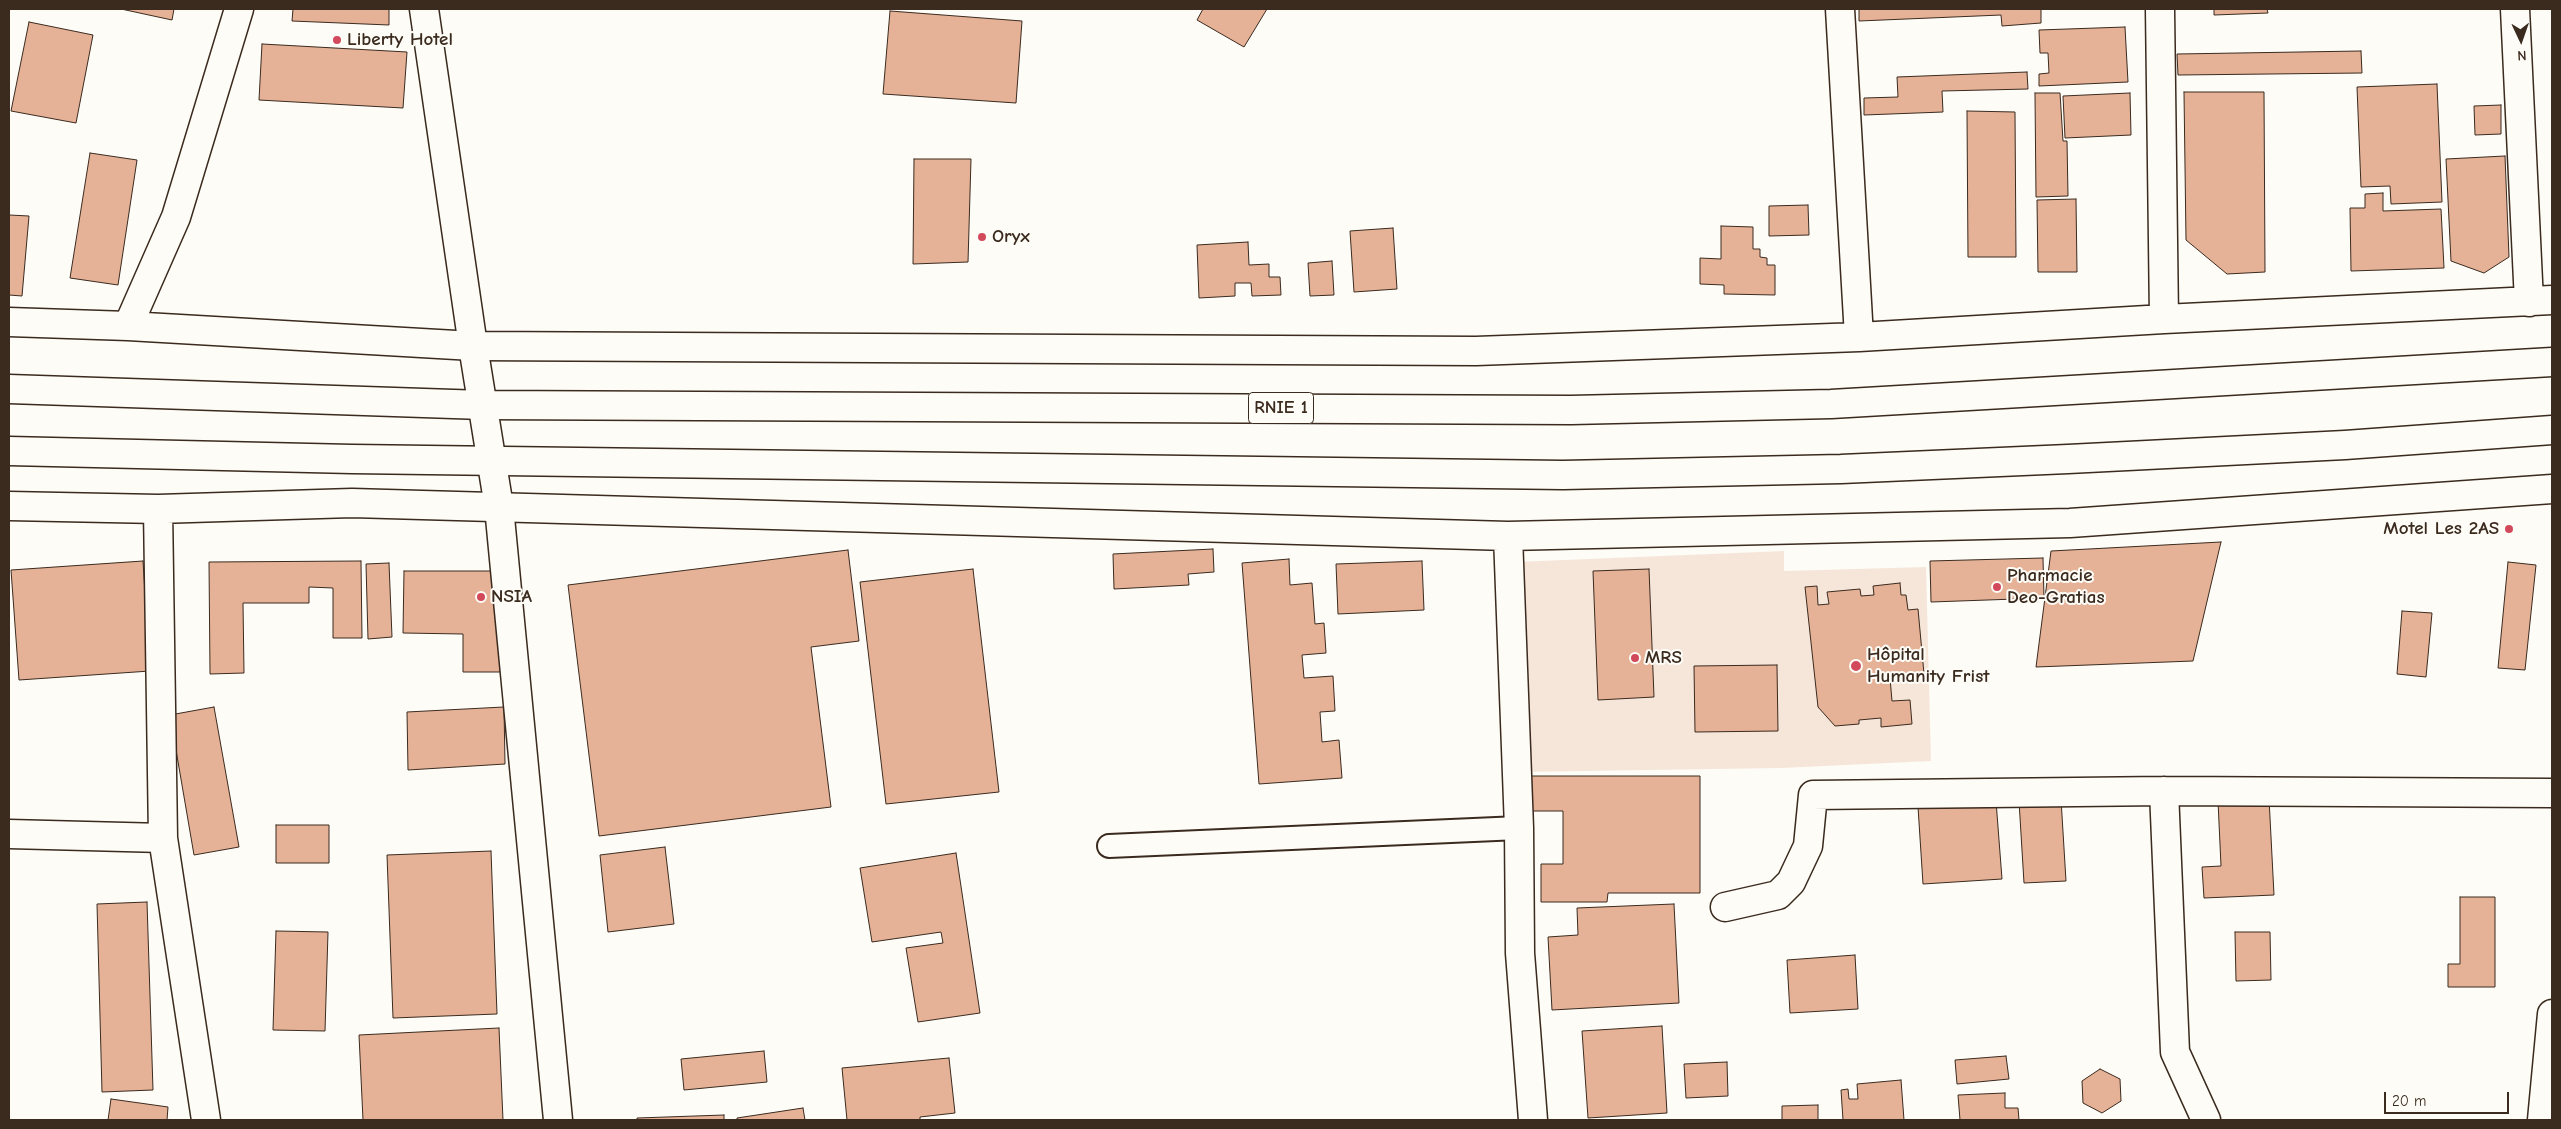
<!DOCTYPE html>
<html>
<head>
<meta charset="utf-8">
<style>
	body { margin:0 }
	#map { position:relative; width:2561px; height:1129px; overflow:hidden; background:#fdfcf7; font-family:"Comic Neue",sans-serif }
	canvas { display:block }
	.frame { position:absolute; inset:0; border:10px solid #3b2a1e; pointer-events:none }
	.north { position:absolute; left:2496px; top:15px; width:50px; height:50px; -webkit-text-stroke:4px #fdfcf7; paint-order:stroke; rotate:177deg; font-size:14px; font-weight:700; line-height:20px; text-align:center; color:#3b2a1e }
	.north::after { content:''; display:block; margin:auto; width:18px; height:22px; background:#3b2a1e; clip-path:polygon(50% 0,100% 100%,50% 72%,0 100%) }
	.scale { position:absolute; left:2384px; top:1092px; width:125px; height:22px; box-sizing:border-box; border:2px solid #3b2a1e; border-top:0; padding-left:6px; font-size:15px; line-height:18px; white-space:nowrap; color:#3b2a1e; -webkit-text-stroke:4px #fdfcf7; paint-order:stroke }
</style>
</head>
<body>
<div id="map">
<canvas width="2561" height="1129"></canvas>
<div class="frame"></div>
<div class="north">N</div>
<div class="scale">20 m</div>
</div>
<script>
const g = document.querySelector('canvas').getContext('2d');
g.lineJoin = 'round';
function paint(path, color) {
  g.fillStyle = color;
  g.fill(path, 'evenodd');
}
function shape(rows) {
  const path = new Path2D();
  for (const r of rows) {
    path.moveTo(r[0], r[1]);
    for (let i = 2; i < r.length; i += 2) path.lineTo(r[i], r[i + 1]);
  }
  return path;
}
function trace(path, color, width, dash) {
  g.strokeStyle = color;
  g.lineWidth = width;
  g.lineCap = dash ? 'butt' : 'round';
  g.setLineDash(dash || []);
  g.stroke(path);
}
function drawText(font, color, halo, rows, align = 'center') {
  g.font = font + ' "Comic Neue",sans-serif';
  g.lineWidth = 4;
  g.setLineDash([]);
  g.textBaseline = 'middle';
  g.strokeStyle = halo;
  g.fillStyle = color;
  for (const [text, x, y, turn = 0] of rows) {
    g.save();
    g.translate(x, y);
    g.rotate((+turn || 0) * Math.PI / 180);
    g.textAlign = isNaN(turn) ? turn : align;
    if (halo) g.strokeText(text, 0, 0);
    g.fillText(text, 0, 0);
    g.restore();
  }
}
const built = shape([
	[1784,551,1784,571,1926,567,1931,761,1781,768,1516,772,1516,562]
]);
const building = shape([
	[121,9,174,9,172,20,121,9],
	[293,9,389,9,389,25,292,21,293,9],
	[1203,9,1267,9,1244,47,1197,20,1203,9],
	[1859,9,2041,9,2041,23,2002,26,2001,15,1859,21,1859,9],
	[2214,9,2267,9,2268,13,2214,15,2214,9],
	[890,11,1022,21,1016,103,883,94,890,11],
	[29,22,93,35,76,123,11,111,29,22],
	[2125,27,2128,82,2039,86,2039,74,2049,73,2048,53,2040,53,2039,30,2125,27],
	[262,44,407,52,403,108,259,100,262,44],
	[2361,51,2362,73,2178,75,2177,54,2361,51],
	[2027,72,2028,89,1942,91,1943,112,1864,115,1864,98,1898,97,1897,77,2027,72],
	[2437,84,2442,202,2391,204,2390,186,2361,187,2357,87,2437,84],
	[2184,92,2264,92,2265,272,2227,274,2186,240,2184,92],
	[2035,93,2060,93,2063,141,2067,141,2068,196,2036,197,2035,93],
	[2130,93,2131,135,2065,138,2063,96,2130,93],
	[2501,105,2501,134,2475,135,2474,106,2501,105],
	[1967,111,2015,112,2016,257,1968,257,1967,111],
	[90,153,137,160,118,285,70,278,90,153],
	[2505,156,2509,257,2484,273,2451,261,2446,159,2505,156],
	[914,159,971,159,968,262,913,264,914,159],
	[2383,193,2383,211,2441,209,2444,268,2351,271,2350,208,2365,208,2365,194,2383,193],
	[2076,199,2077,272,2038,272,2037,200,2076,199],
	[1808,205,1809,235,1769,236,1769,206,1808,205],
	[9,215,29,216,22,296,9,295,9,215],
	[1721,226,1753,227,1753,249,1760,249,1760,257,1767,258,1767,265,1775,265,1775,295,1724,294,1724,285,1700,284,1700,258,1721,259,1721,226],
	[1393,228,1397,289,1354,292,1350,231,1393,228],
	[1248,242,1249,265,1269,264,1269,277,1280,277,1281,295,1252,296,1251,283,1235,283,1235,296,1199,298,1197,245,1248,242],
	[1332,261,1334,295,1310,296,1308,263,1332,261],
	[2221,542,2193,661,2036,667,2051,551,2221,542],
	[1213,549,1214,572,1188,574,1189,585,1114,589,1113,554,1213,549],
	[848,550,859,641,811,647,831,807,599,836,568,585,848,550],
	[2043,558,2044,598,1931,602,1930,561,2043,558],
	[1289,559,1290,585,1312,583,1315,624,1324,623,1326,653,1302,655,1304,678,1333,676,1335,711,1320,712,1322,742,1339,740,1342,778,1259,784,1242,563,1289,559],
	[143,561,150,671,19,680,11,570,143,561],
	[361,561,362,638,333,638,333,588,309,587,309,603,243,603,244,673,210,674,209,562,361,561],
	[1422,561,1424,610,1338,614,1336,564,1422,561],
	[2508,562,2536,565,2525,670,2498,668,2508,562],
	[389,563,392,637,368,639,366,564,389,563],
	[973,569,999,792,886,804,860,582,973,569],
	[1649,569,1654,697,1598,700,1593,571,1649,569],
	[404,571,500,571,500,672,463,672,463,634,403,633,404,571],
	[1900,583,1901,595,1906,595,1908,610,1918,609,1924,674,1890,678,1892,701,1910,700,1912,724,1881,727,1881,718,1859,720,1859,724,1835,726,1818,707,1805,587,1817,586,1818,605,1829,604,1827,592,1860,589,1861,596,1874,595,1873,586,1900,583],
	[2402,611,2432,613,2426,677,2397,674,2402,611],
	[1777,665,1778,731,1695,732,1694,666,1777,665],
	[214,707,239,847,194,855,170,715,214,707],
	[504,707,505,764,408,770,407,712,504,707],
	[1526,776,1700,776,1700,893,1608,893,1607,902,1541,902,1541,864,1563,864,1563,811,1525,811,1526,776],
	[2269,798,2274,895,2204,898,2202,867,2221,866,2218,801,2269,798],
	[2061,799,2066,881,2024,883,2019,801,2061,799],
	[1996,801,2002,879,1923,884,1918,807,1996,801],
	[276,825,329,825,329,863,276,863,276,825],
	[665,847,674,924,608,932,600,855,665,847],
	[491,851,497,1014,393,1018,387,855,491,851],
	[956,853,980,1013,918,1022,906,948,943,943,941,932,872,942,860,868,956,853],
	[2460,897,2495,897,2495,987,2448,987,2448,964,2460,964,2460,897],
	[147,902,153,1090,102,1092,97,904,147,902],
	[1674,904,1679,1003,1552,1010,1548,937,1578,935,1577,908,1674,904],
	[276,931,328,932,325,1031,273,1030,276,931],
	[2235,932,2270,932,2271,980,2236,981,2235,932],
	[1855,955,1858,1009,1790,1013,1787,960,1855,955],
	[1662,1026,1667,1113,1588,1118,1582,1031,1662,1026],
	[499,1028,503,1120,363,1120,359,1035,499,1028],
	[764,1051,767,1082,684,1090,681,1059,764,1051],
	[2006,1056,2009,1079,1957,1084,1955,1060,2006,1056],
	[949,1058,955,1113,920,1117,920,1120,847,1120,842,1068,949,1058],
	[1727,1062,1728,1096,1686,1098,1684,1064,1727,1062],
	[2100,1069,2120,1079,2121,1101,2102,1113,2083,1103,2082,1081,2100,1069],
	[1901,1080,1904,1120,1843,1120,1841,1090,1848,1089,1849,1099,1858,1099,1857,1084,1901,1080],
	[2005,1093,2005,1108,2018,1108,2019,1120,1960,1120,1958,1095,2005,1093],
	[111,1099,168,1107,167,1120,108,1120,111,1099],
	[1818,1105,1818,1120,1782,1120,1782,1106,1818,1105],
	[803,1108,805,1120,737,1120,737,1118,803,1108],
	[724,1115,724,1120,637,1120,637,1118,724,1115]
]);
const lane = shape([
	[1109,846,1519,828]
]);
const street = shape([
	[1840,9,1859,337],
	[2160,9,2164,319],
	[2515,9,2529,302],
	[9,322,128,326,473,346,1476,351,1859,337,2164,319,2552,300],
	[128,326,176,217,239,9],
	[9,506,158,509,352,503,1508,536,2070,523,2552,489],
	[158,509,163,838,206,1120],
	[1508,536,1519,828,1520,953,1533,1120],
	[2164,791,2175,1052,2206,1120],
	[9,834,163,838],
	[1725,907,1778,895,1791,882,1808,846,1813,795,2164,791,2552,793],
	[2542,1120,2552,1014]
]);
const secondary = shape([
	[424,9,473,346,499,507,558,1120]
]);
const highway = shape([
	[9,389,483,405,1571,410,1831,404,2552,362],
	[9,451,352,459,1563,475,1841,469,2068,459,2345,445,2552,430]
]);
const markers = [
	[337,40,5,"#d1495b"],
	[982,237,5,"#d1495b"],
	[2509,529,5,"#d1495b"],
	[1997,587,5,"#d1495b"],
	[481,597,5,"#d1495b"],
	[1635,658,5,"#d1495b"],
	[1856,666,6,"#d1495b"]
];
const shields = [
	[1281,408,65]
];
const shieldNames = [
	["RNIE 1",1281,408]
];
const poiNames = [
	["Liberty Hotel",347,40],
	["Oryx",992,237],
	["Motel Les 2AS",2499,529,"right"],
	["Pharmacie",2007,576],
	["Deo-Gratias",2007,598],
	["NSIA",491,597],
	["Hôpital",1867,655],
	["Humanity Frist",1867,677],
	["MRS",1645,658]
];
paint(built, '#f6e6da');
paint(building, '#e5b297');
trace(building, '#3b2a1e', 1);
trace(lane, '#3b2a1e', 26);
trace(street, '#3b2a1e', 31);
trace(secondary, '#3b2a1e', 31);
trace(highway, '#3b2a1e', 31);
trace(lane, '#fdfcf7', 22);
trace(street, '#fdfcf7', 28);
trace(secondary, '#fdfcf7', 28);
trace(highway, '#fdfcf7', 28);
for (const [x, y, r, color] of markers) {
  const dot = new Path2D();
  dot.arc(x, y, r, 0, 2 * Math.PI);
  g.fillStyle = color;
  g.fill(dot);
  trace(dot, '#fdfcf7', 2);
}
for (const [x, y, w] of shields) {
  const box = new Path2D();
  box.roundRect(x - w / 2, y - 15.5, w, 31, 4);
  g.fillStyle = '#fdfcf7';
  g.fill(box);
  trace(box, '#3b2a1e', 1);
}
drawText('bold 18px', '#3b2a1e', null, shieldNames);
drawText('bold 19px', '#3b2a1e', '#fdfcf7', poiNames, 'left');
</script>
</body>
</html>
